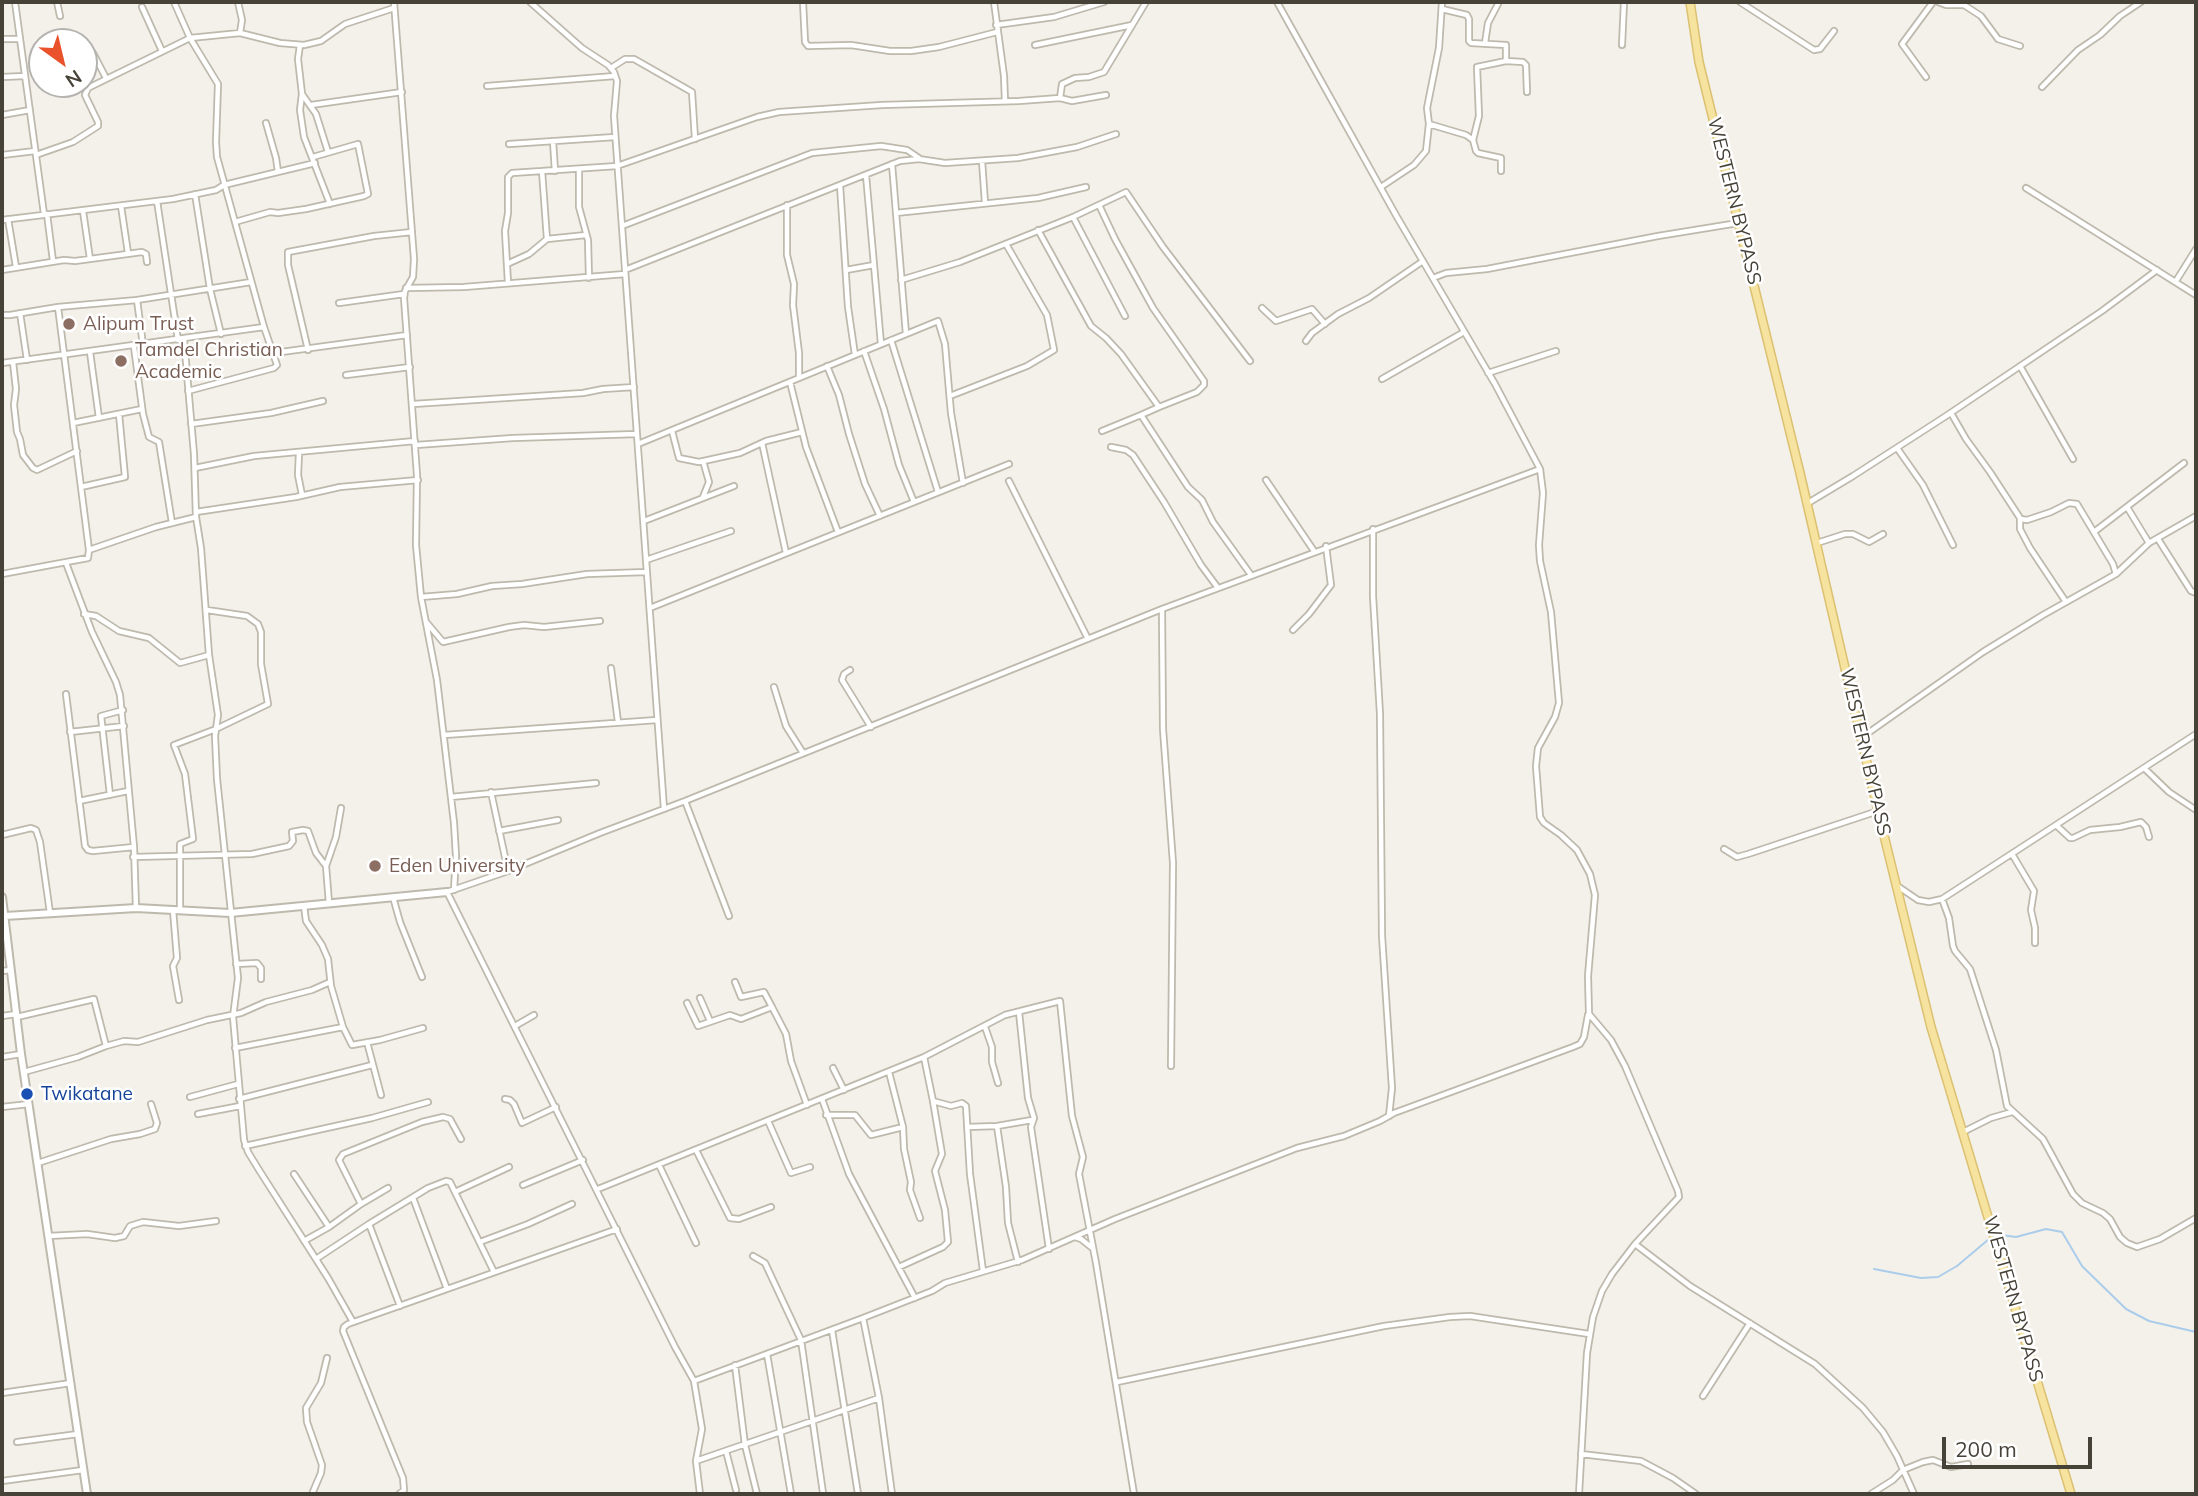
<!DOCTYPE html>
<html>
<head>
<meta charset="utf-8">
<style>
	body { margin:0 }
	#map { position:relative; width:2198px; height:1496px; overflow:hidden; background:#f4f1ea; font-family:Mulish,sans-serif }
	canvas { display:block }
	.frame { position:absolute; inset:0; border:4px solid #474238; pointer-events:none }
	.north { position:absolute; left:28px; top:28px; width:70px; height:70px; box-sizing:border-box; background:#fff; border:2px solid #b5b3af; border-radius:50%; rotate:146deg; font-size:19px; font-weight:700; line-height:28px; text-align:center; color:#474238 }
	.north::after { content:''; display:block; margin:auto; width:24px; height:32px; background:#e9522b; clip-path:polygon(50% 0,100% 100%,50% 72%,0 100%) }
	.scale { position:absolute; left:1942px; top:1437px; width:150px; height:32px; box-sizing:border-box; border:4px solid #474238; border-top:0; padding-left:9px; font-size:21px; line-height:24px; white-space:nowrap; color:#474238; -webkit-text-stroke:5px #fff; paint-order:stroke }
</style>
</head>
<body>
<div id="map">
<canvas width="2198" height="1496"></canvas>
<div class="frame"></div>
<div class="north">N</div>
<div class="scale">200 m</div>
</div>
<script>
const g = document.querySelector('canvas').getContext('2d');
g.lineJoin = 'round';
function shape(rows) {
  const path = new Path2D();
  for (const r of rows) {
    path.moveTo(r[0], r[1]);
    for (let i = 2; i < r.length; i += 2) path.lineTo(r[i], r[i + 1]);
  }
  return path;
}
function trace(path, color, width, dash) {
  g.strokeStyle = color;
  g.lineWidth = width;
  g.lineCap = dash ? 'butt' : 'round';
  g.setLineDash(dash || []);
  g.stroke(path);
}
function drawText(font, color, halo, rows, align = 'center') {
  g.font = font + ' Mulish,sans-serif';
  g.lineWidth = 5;
  g.setLineDash([]);
  g.textBaseline = 'middle';
  g.strokeStyle = halo;
  g.fillStyle = color;
  for (const [text, x, y, turn = 0] of rows) {
    g.save();
    g.translate(x, y);
    g.rotate((+turn || 0) * Math.PI / 180);
    g.textAlign = isNaN(turn) ? turn : align;
    if (halo) g.strokeText(text, 0, 0);
    g.fillText(text, 0, 0);
    g.restore();
  }
}
const stream = shape([
	[2001,1235,2016,1237,2046,1229,2062,1232,2082,1266,2126,1309,2149,1321,2196,1332],
	[1874,1269,1921,1278,1938,1277,1957,1266,1989,1239]
]);
const minor = shape([
	[15,2,44,214],
	[57,2,60,16],
	[174,2,190,38,218,84,216,142,217,157,264,327,277,365,274,368,188,391],
	[238,2,242,20,240,33],
	[394,2,414,259,413,277,405,291,404,298,417,475,416,545,421,597,437,680,454,823,456,856,454,890],
	[530,2,582,48,608,65,614,72,617,81,614,116,664,809],
	[803,2,805,42,808,46,851,45,890,51,911,51,939,47,997,32],
	[994,2,1004,76,1005,101],
	[1740,2,1814,50,1820,49,1834,31],
	[1938,2,1946,5,1964,5,1981,16,1998,39,2020,46],
	[142,7,162,51],
	[1442,9,1467,15,1469,19,1469,41,1471,43,1506,45,1506,61],
	[996,25,1054,17,1104,2],
	[2,39,20,39],
	[1485,43,1488,23,1499,2],
	[300,45,298,59,302,94,300,110,304,137,330,204],
	[1035,45,1132,25],
	[1622,45,1624,2],
	[84,52,93,53,106,78],
	[611,68,625,59,634,59,692,92,695,139],
	[2,77,25,76],
	[1926,77,1902,44,1933,2],
	[487,86,615,76],
	[2042,87,2078,50,2100,35,2120,16,2141,2],
	[302,94,316,114,328,152],
	[1060,98,1062,84,1075,78,1089,77,1104,72,1146,2],
	[311,105,402,92],
	[2,115,30,110],
	[266,123,276,158,278,172],
	[1429,124,1466,135,1473,140],
	[553,141,555,171],
	[509,144,615,137],
	[2,155,35,151],
	[36,155,73,142,98,126,98,122,85,95,88,88,190,38,240,33,280,43,304,45,321,41,345,24,394,8],
	[982,161,985,203],
	[892,164,906,334],
	[579,170,579,207,588,240,589,278],
	[542,171,547,239],
	[1501,171,1501,158,1478,153,1476,151,1473,140,1479,116,1477,67,1506,61,1523,62,1526,65,1527,92],
	[866,175,881,344],
	[840,185,848,307,855,355],
	[1381,187,1414,165,1426,151,1429,124,1427,108,1439,48,1442,2],
	[2026,188,2196,295],
	[195,194,210,289,221,334],
	[157,201,178,340],
	[787,205,787,255,794,284,793,305,799,353,799,378],
	[1099,205,1115,239,1153,308,1204,381,1204,385,1197,392,1159,407],
	[121,206,128,253],
	[83,211,90,259],
	[896,213,1038,198,1086,187],
	[47,214,53,261],
	[1073,217,1125,316],
	[8,219,16,267],
	[2,220,173,199,216,190,224,185,315,163],
	[235,222,270,212,278,213,306,209,364,196,368,194,358,144,313,157],
	[622,226,812,153,881,146,907,150,919,158],
	[1038,230,1091,326,1106,338,1121,354,1159,407,1141,415],
	[507,264,529,254,547,239,586,235],
	[2,270,64,260,75,261,142,252,146,254,147,262],
	[625,270,900,161,919,159,945,163,1018,158,1077,147,1116,134],
	[846,270,874,265],
	[1433,278,1446,273,1487,269,1658,236,1738,223],
	[901,280,960,262,1073,217,1126,192,1163,247,1250,361],
	[2176,281,2196,249],
	[508,283,505,231,508,213,508,177,512,173,617,166,757,117,779,112,882,105,1019,101,1060,98,1072,101,1106,95],
	[406,288,464,287,625,274],
	[137,300,251,282],
	[339,303,404,294],
	[1262,308,1276,321,1312,309,1325,324],
	[20,313,27,360],
	[5,315,10,315,58,307,137,300,143,345],
	[184,339,194,454,196,517,201,548,209,655,218,715,215,736,217,779,238,978,233,1017,244,1140,248,1152,259,1170,328,1278,353,1322],
	[891,340,938,492],
	[1306,341,1312,333,1338,314,1369,298,1423,261],
	[134,347,143,414,149,437,159,442,172,523],
	[308,350,288,265,288,252,374,236,412,232],
	[864,351,884,409,899,465,914,502],
	[90,352,99,418],
	[274,353,407,335],
	[13,362,16,389,14,405,17,432,20,439,23,455,33,468,37,470,77,451],
	[2,363,264,327],
	[827,366,839,395,849,434,865,484,880,516],
	[2020,366,2073,459],
	[1488,373,1556,351],
	[346,375,410,367],
	[1382,379,1464,332],
	[790,382,806,447,838,532],
	[950,396,1027,366,1054,350,1047,315,1006,244],
	[413,404,583,393,603,389,634,387],
	[1951,413,1966,439,1990,472,2020,518,2020,529,2030,548,2066,602],
	[73,423,142,409],
	[191,424,271,413,323,401],
	[672,431,679,458,699,462,740,453,766,441,802,432],
	[1102,431,1141,415,1188,487,1202,500,1213,522,1251,575],
	[762,443,786,553],
	[638,444,938,321,945,344,951,413,963,483],
	[416,445,513,438,637,434],
	[1111,447,1126,450,1133,455,1164,502,1201,565,1218,588],
	[1897,448,1923,485,1953,545],
	[299,453,298,475,302,495],
	[195,468,254,456,415,441],
	[1540,469,1543,493,1539,545,1540,561,1551,612,1559,703,1555,717,1538,748,1536,766,1540,817,1544,823,1561,835,1577,850,1590,874,1595,895,1588,976,1589,1014,1611,1040,1625,1066,1678,1191,1679,1197,1635,1244,1612,1274,1602,1291,1593,1317,1587,1353,1579,1494],
	[1266,480,1314,551],
	[1009,481,1088,639],
	[81,487,125,477,119,414],
	[703,497,709,482,703,461],
	[1808,503,1853,476,1946,416,2102,311,2157,270],
	[2127,507,2149,543],
	[196,512,296,497,340,487,418,480],
	[2021,519,2027,520,2051,512,2069,503,2077,504,2113,564,2116,574],
	[644,521,734,486],
	[1373,529,1373,596,1380,714,1382,936,1392,1088,1389,1116],
	[2094,532,2184,463],
	[2158,539,2191,591,2196,593],
	[1817,543,1845,534,1853,534,1869,542,1883,534],
	[89,550,156,527,196,517],
	[646,560,731,531],
	[66,563,92,632,116,682,120,695,134,847,136,908],
	[2,574,88,558,89,550,58,307],
	[421,597,457,594,492,586,522,584,587,574,647,572],
	[650,608,1009,464],
	[1162,609,1163,729,1173,863,1171,1066],
	[84,614,96,616,119,631,149,638,180,663,209,655],
	[427,623,443,642,509,627,524,625,544,627,600,621],
	[1293,630,1309,614,1331,585,1326,546],
	[611,668,618,722],
	[850,670,844,674,842,680,871,727],
	[774,687,786,726,803,753],
	[66,694,85,846,88,850,93,851,134,847],
	[70,732,124,726],
	[444,735,657,720],
	[1861,738,1983,652,2043,615,2116,574,2149,543,2196,516],
	[2144,768,2169,792,2196,810],
	[491,792,508,871],
	[110,795,101,716,123,710],
	[451,797,596,783],
	[79,801,128,791],
	[685,801,729,916],
	[2056,825,2070,838,2073,838,2090,830,2120,827,2141,822,2146,827,2149,837],
	[499,831,558,820],
	[2,835,31,828,36,830,40,842,50,913],
	[1724,849,1737,857,1748,854,1878,811],
	[2012,854,2034,891,2031,910,2035,928,2035,943],
	[133,857,252,854,289,846,293,841,292,832,303,830,308,831,316,853,326,866],
	[1896,885,1918,900,1929,902,1942,899,2196,734],
	[393,897,400,922,422,977],
	[1942,899,1949,918,1953,946,1955,951,1970,969,1996,1050,2007,1106,2043,1139,2073,1194,2082,1203,2103,1213,2110,1219,2120,1237,2127,1243,2137,1247,2160,1239,2196,1218],
	[329,903,326,866,336,837,341,808],
	[173,910,177,958,173,966,179,1000],
	[180,910,180,844,193,839,185,774,174,745,216,729,268,704,261,664,261,632,258,624,247,616,207,610],
	[236,964,257,963,261,968,261,979],
	[2,971,11,970],
	[735,982,741,997,764,992,772,1007],
	[700,998,710,1021],
	[687,1003,698,1026,730,1015,741,1019,772,1007,786,1034,791,1061,807,1105],
	[1019,1012,1028,1098,1034,1118,1031,1127,1049,1249],
	[2,1016,16,1014],
	[17,1017,94,999,106,1046,78,1057,24,1072],
	[515,1026,534,1015],
	[343,1027,352,1045,380,1040,423,1028],
	[985,1027,992,1047,992,1062,998,1083],
	[367,1042,381,1095],
	[106,1046,124,1041,138,1042,207,1020,241,1013,266,1002,312,990,330,982],
	[235,1048,343,1027,331,986,328,959,322,945,306,921,304,906],
	[2,1057,21,1054],
	[924,1057,933,1101,951,1106,962,1103,966,1106,970,1174,983,1271],
	[833,1068,844,1090],
	[889,1072,903,1127,904,1149,911,1182,910,1190,920,1218],
	[190,1097,238,1084],
	[239,1099,372,1065],
	[505,1099,510,1100,514,1104,522,1123,556,1107],
	[822,1099,849,1174,915,1298],
	[2,1107,29,1104],
	[198,1114,240,1106],
	[826,1115,855,1115,871,1135,903,1127],
	[768,1121,791,1173,810,1167],
	[997,1126,1006,1187,1008,1223,1018,1262],
	[967,1127,997,1126,1032,1120],
	[1963,1132,1991,1118,2012,1112],
	[245,1146,372,1118,428,1102],
	[696,1150,730,1218,739,1219,771,1207],
	[38,1163,111,1139,140,1134,155,1129,157,1123,151,1104],
	[659,1165,696,1243],
	[294,1174,329,1227],
	[523,1185,583,1160],
	[598,1189,924,1057,1005,1015,1060,1001,1072,1116,1083,1157,1079,1174,1096,1263,1134,1494],
	[455,1192,509,1167],
	[413,1198,447,1289],
	[361,1204,388,1188],
	[369,1224,400,1306],
	[48,1236,87,1234,115,1238,124,1236,130,1226,143,1222,179,1226,216,1221],
	[1075,1237,1081,1239,1091,1247],
	[304,1241,329,1227,361,1204,339,1160,343,1154,422,1122,443,1117,450,1119,461,1139],
	[480,1242,528,1224,572,1204],
	[1635,1244,1690,1286,1815,1364,1863,1408,1883,1432,1897,1456,1914,1494],
	[753,1256,765,1263,801,1340,823,1493],
	[316,1259,369,1224,428,1188,446,1181,450,1182,494,1272],
	[899,1267,943,1247,948,1242,945,1210,935,1171,942,1154,933,1101],
	[863,1318,879,1398,892,1494],
	[832,1330,858,1494],
	[767,1354,791,1494],
	[735,1365,745,1445,757,1494],
	[694,1381,863,1318,932,1291,945,1283,1022,1260,1115,1219,1297,1148,1344,1136,1380,1121,1394,1113,1573,1047,1580,1044,1584,1037,1588,1015],
	[1117,1382,1384,1326,1450,1317,1470,1316,1589,1334],
	[2,1393,71,1383],
	[1703,1396,1750,1323],
	[17,1442,78,1434],
	[726,1451,736,1490],
	[1581,1454,1641,1461,1673,1478,1696,1494],
	[696,1461,879,1398],
	[2,1481,83,1470],
	[312,1494,321,1473,322,1465,307,1422,306,1408,321,1383,327,1358],
	[399,1494,404,1490,403,1478,343,1331,344,1327,348,1324,617,1229],
	[700,1494,696,1461,702,1429,694,1381,675,1347,447,892,508,871,600,833,685,801,1162,609,1540,469,1495,384,1397,217,1277,2],
	[1871,1494,1893,1480,1903,1470,1923,1462,1933,1460,1951,1467,1968,1464]
]);
const tertiary = shape([
	[2,897,21,1054,87,1494],
	[5,916,136,908,230,913,447,892]
]);
const primary = shape([
	[1690,2,1699,62,1800,473,1878,811,1931,1027,2071,1494]
]);
const markers = [
	[69,324,7,"#8d6e63"],
	[121,361,7,"#8d6e63"],
	[375,866,7,"#8d6e63"],
	[27,1094,7,"#1a4fb4"]
];
const streetNames = [
	["WESTERN BYPASS",1734,201,76],
	["WESTERN BYPASS",1865,752,77],
	["WESTERN BYPASS",2013,1299,74]
];
const educationNames = [
	["Alipum Trust",83,324],
	["Tamdel Christian",135,350],
	["Academic",135,372],
	["Eden University",389,866]
];
const transitNames = [
	["Twikatane",41,1094]
];
trace(stream, '#abcdeb', 2);
trace(minor, '#beb9ad', 8);
trace(tertiary, '#beb9ad', 10);
trace(primary, '#dbc171', 10);
trace(minor, '#fff', 4.5);
trace(tertiary, '#fff', 6);
trace(primary, '#f6e3a0', 7);
for (const [x, y, r, color] of markers) {
  const dot = new Path2D();
  dot.arc(x, y, r, 0, 2 * Math.PI);
  g.fillStyle = color;
  g.fill(dot);
  trace(dot, '#fff', 2.5);
}
drawText('19px', '#474238', '#fff', streetNames);
drawText('19px', '#785e54', '#fff', educationNames, 'left');
drawText('19px', '#164399', '#fff', transitNames, 'left');
</script>
</body>
</html>
